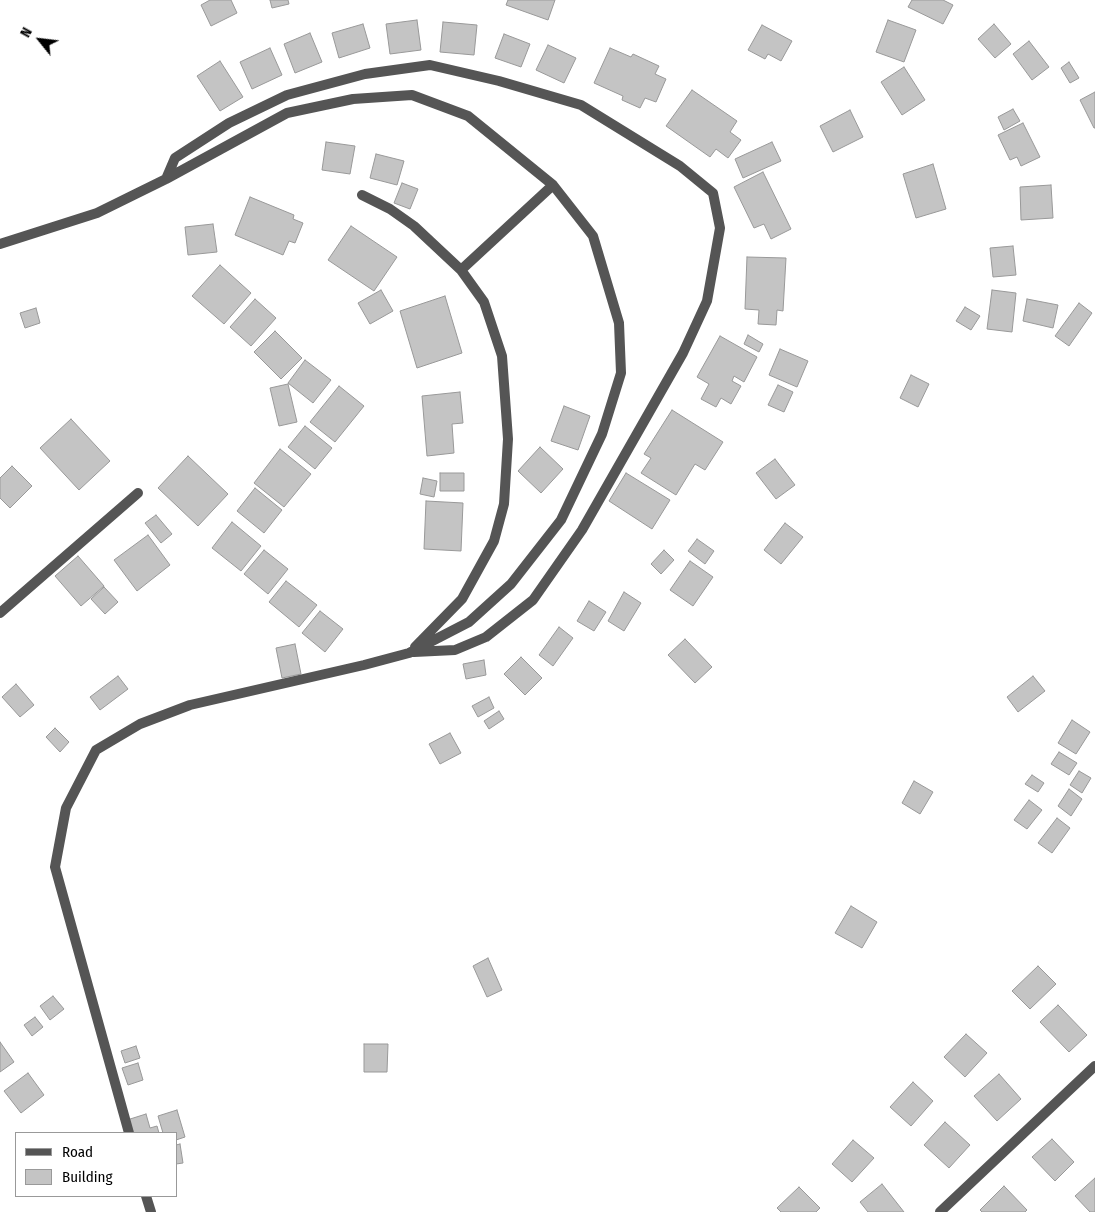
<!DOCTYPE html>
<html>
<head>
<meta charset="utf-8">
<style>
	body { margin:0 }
	#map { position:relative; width:1095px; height:1212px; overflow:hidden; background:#fff; font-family:"Fira Sans Condensed",sans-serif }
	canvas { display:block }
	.legend { position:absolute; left:15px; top:1132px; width:162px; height:65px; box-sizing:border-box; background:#fff; border:1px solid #999; margin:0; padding:6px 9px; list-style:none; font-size:15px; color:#000 }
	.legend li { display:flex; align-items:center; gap:10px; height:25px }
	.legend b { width:25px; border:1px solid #999 }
	.north { position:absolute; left:15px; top:15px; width:50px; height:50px; -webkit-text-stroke:4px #fff; paint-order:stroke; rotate:299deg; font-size:14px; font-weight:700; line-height:20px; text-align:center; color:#000 }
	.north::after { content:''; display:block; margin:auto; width:18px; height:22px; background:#000; clip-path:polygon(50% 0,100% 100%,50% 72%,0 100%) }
</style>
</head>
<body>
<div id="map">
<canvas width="1095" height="1212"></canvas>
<ul class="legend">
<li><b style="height:6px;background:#555"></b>Road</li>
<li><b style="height:14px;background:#c4c4c4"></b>Building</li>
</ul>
<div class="north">N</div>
</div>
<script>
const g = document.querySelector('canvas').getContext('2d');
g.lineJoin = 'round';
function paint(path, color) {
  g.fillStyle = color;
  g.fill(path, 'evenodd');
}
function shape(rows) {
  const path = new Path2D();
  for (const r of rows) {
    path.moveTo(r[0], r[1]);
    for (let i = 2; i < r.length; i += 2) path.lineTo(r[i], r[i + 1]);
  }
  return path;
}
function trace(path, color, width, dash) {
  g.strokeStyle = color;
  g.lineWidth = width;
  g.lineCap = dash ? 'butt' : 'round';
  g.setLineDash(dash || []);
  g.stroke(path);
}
const building = shape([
	[210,0,231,0,237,13,211,26,201,5,210,0],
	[270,0,288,0,289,4,272,8,270,0],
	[508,0,555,0,548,20,506,5,508,0],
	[912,0,943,0,953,5,943,24,908,7,912,0],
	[417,20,421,50,390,54,386,24,417,20],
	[888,20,916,30,904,62,876,52,888,20],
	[443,22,477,25,474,55,440,52,443,22],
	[363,24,370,48,339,58,332,33,363,24],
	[994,24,1011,44,995,58,978,39,994,24],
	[762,25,792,41,781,61,768,54,765,59,748,50,762,25],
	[310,33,322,62,295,73,284,44,310,33],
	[504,34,530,44,521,67,495,58,504,34],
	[1029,41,1049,67,1032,80,1013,54,1029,41],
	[548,45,576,58,564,83,536,70,548,45],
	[270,48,282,75,252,89,240,62,270,48],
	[610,48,631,57,633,54,659,66,655,74,666,79,656,102,645,98,640,108,622,100,623,96,594,83,610,48],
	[220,61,243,97,220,111,197,76,220,61],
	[1069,62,1079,78,1070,83,1061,68,1069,62],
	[904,67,925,100,902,115,881,82,904,67],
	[692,90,737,121,730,132,741,140,728,158,716,149,710,157,666,126,692,90],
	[1095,92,1095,128,1094,128,1080,100,1095,92],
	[1013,109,1020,121,1004,130,998,117,1013,109],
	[850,110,863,137,833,152,820,126,850,110],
	[1023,123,1040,157,1021,166,1017,157,1010,160,998,135,1023,123],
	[326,142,355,146,350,174,322,170,326,142],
	[772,142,781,161,743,178,735,159,772,142],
	[376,154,404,161,397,185,370,178,376,154],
	[933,164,946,209,916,218,903,174,933,164],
	[763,172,791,229,771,239,764,224,754,228,734,187,763,172],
	[402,183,418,189,410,209,394,203,402,183],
	[1051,185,1053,218,1021,220,1020,187,1051,185],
	[250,197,294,215,293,219,303,223,295,243,289,241,283,255,235,235,250,197],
	[213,224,217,252,188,255,185,227,213,224],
	[351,226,397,257,374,291,328,260,351,226],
	[1013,246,1016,275,993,277,990,248,1013,246],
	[747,257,786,258,783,311,777,310,776,325,758,324,759,310,745,309,747,257],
	[220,265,251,293,224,324,192,296,220,265],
	[381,290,393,311,370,324,358,303,381,290],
	[992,290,1016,293,1012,332,987,329,992,290],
	[445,296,462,353,417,368,400,311,445,296],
	[255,299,276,318,251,346,230,327,255,299],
	[1027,299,1058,305,1053,328,1023,321,1027,299],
	[1079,303,1092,313,1069,346,1055,336,1079,303],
	[965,307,980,316,971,330,956,321,965,307],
	[36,308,40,323,25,328,20,313,36,308],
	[275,331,302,358,281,379,254,352,275,331],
	[748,335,763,344,759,352,744,344,748,335],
	[720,336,757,357,744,382,734,376,732,381,741,386,731,404,721,398,716,407,701,399,709,384,697,377,720,336],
	[780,349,808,361,797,387,769,375,780,349],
	[305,360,331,380,313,403,288,383,305,360],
	[911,375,929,384,918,407,900,398,911,375],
	[288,384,297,422,279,426,270,388,288,384],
	[778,385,793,392,784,412,768,405,778,385],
	[339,386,364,406,335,442,310,422,339,386],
	[460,392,463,423,452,424,454,453,427,456,422,396,460,392],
	[564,406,590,416,578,450,551,441,564,406],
	[672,410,723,442,705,470,695,464,676,495,641,473,651,458,644,454,672,410],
	[71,419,110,461,79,490,40,448,71,419],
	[305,426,332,448,315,469,288,447,305,426],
	[540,447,563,469,541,493,518,471,540,447],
	[280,449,311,474,284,507,254,483,280,449],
	[188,456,228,494,198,526,158,488,188,456],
	[775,459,795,485,776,499,756,473,775,459],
	[12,466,32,486,10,508,0,498,0,478,12,466],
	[440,473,464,473,464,491,440,491,440,473],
	[626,473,670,500,652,529,609,501,626,473],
	[423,478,437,481,434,497,420,494,423,478],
	[255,488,282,510,264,533,237,511,255,488],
	[426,501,463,503,461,551,424,549,426,501],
	[156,515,172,534,161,543,145,523,156,515],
	[232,522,261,546,241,571,212,548,232,522],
	[785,523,803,537,781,564,764,550,785,523],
	[148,535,170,565,137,591,114,560,148,535],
	[697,539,714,551,705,564,688,551,697,539],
	[264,550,288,569,268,594,244,574,264,550],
	[664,550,674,560,661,574,651,564,664,550],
	[78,556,104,586,81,606,55,576,78,556],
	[690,561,713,577,693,606,670,590,690,561],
	[286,581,317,605,299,627,269,602,286,581],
	[104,587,118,602,105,614,91,599,104,587],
	[624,592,641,603,624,631,608,621,624,592],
	[589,601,606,612,594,631,577,621,589,601],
	[320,611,343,629,325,652,302,633,320,611],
	[559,627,573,638,553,666,539,655,559,627],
	[685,639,712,667,695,683,668,655,685,639],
	[295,644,301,674,282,678,276,648,295,644],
	[521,657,542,678,525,695,504,674,521,657],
	[484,660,486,675,466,679,463,664,484,660],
	[118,676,128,689,100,710,90,697,118,676],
	[1033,676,1045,691,1018,712,1007,697,1033,676],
	[16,684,34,705,20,717,2,697,16,684],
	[489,697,494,708,478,717,472,706,489,697],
	[499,711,504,719,489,729,484,721,499,711],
	[1072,720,1090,732,1076,754,1058,743,1072,720],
	[55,728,69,742,60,752,46,737,55,728],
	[450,733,461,753,440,764,429,744,450,733],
	[1059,752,1077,763,1069,775,1051,764,1059,752],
	[1079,771,1091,778,1082,793,1070,785,1079,771],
	[1032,775,1044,783,1038,792,1025,784,1032,775],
	[914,781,933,792,920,814,902,803,914,781],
	[1069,789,1082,799,1071,816,1058,806,1069,789],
	[1029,800,1042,810,1027,829,1014,820,1029,800],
	[1057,818,1070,828,1052,853,1038,843,1057,818],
	[851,906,877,922,862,948,835,933,851,906],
	[488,958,502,990,487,997,473,966,488,958],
	[1038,966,1056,984,1030,1009,1012,991,1038,966],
	[53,996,64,1009,50,1020,40,1006,53,996],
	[1058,1005,1087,1035,1069,1052,1040,1022,1058,1005],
	[35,1017,43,1027,32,1036,24,1025,35,1017],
	[966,1034,987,1053,965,1077,944,1057,966,1034],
	[0,1042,14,1062,0,1072,0,1042],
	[364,1044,388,1044,387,1072,364,1072,364,1044],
	[136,1046,140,1058,125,1063,121,1051,136,1046],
	[138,1063,143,1080,128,1085,122,1068,138,1063],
	[28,1073,44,1095,21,1113,4,1091,28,1073],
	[999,1074,1021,1099,997,1121,974,1096,999,1074],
	[913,1082,933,1101,911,1126,890,1107,913,1082],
	[177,1110,185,1137,176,1140,176,1133,163,1133,158,1116,177,1110],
	[146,1114,150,1128,157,1126,159,1133,131,1133,127,1120,146,1114],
	[945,1122,970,1145,949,1168,924,1145,945,1122],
	[1052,1139,1074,1162,1055,1181,1032,1157,1052,1139],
	[853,1140,874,1158,852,1182,832,1164,853,1140],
	[180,1144,183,1163,176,1164,176,1145,180,1144],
	[1095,1178,1095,1212,1090,1212,1075,1196,1095,1178],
	[882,1184,904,1212,868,1212,860,1202,882,1184],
	[1004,1186,1027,1210,1025,1212,982,1212,980,1210,1004,1186],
	[799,1187,820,1208,816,1212,781,1212,777,1208,799,1187]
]);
const minor = shape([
	[166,179,175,158,229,123,287,95,365,74,430,65,499,81,581,105,680,166,713,193,720,228,707,301,683,353,582,530,533,600,486,637,455,650,414,652],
	[362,195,390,209,414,226,461,270,484,302,502,356,508,439,504,504,494,541,462,599,415,647],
	[0,244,97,213,166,179,287,113,353,99,412,95,468,116,553,185,593,236,619,323,621,373,602,434,561,520,511,584,469,622,409,653,364,665,190,705,140,724,96,750,66,808,55,867,129,1133],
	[461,270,553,185],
	[0,613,138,493],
	[146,1196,151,1212],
	[940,1212,1095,1066]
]);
paint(building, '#c4c4c4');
trace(building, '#999', 1);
trace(minor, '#555', 10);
</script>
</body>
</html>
